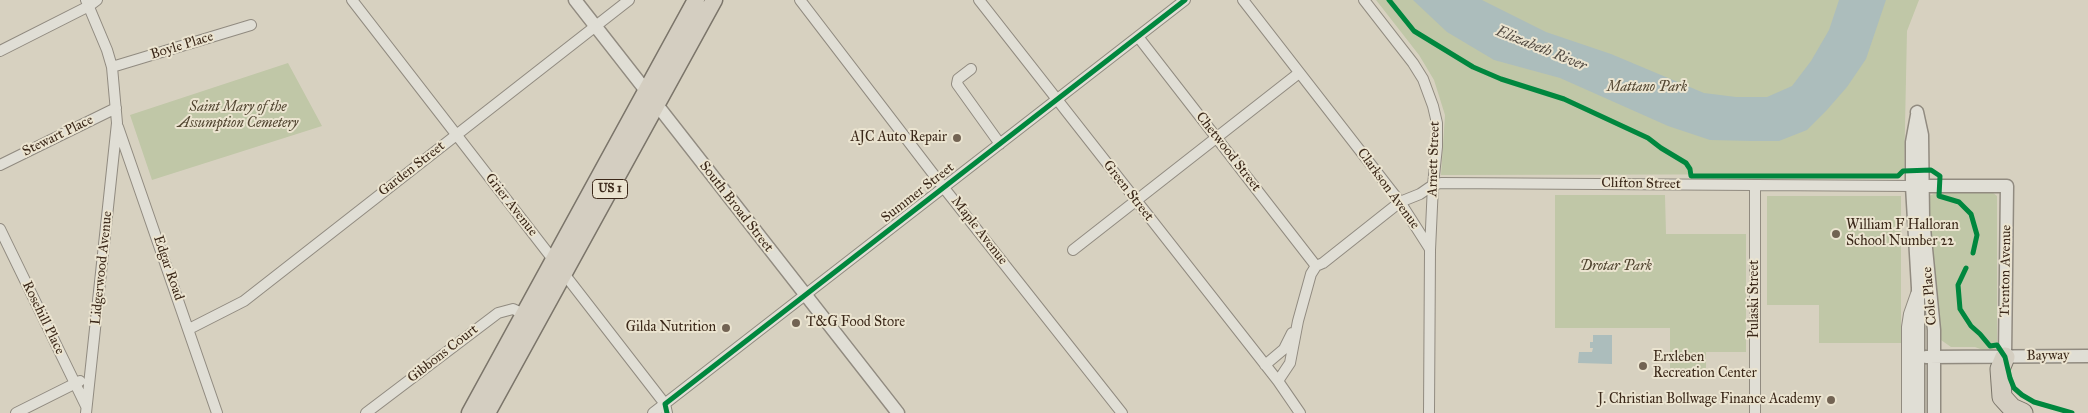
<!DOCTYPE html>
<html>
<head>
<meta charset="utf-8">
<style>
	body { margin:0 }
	canvas { display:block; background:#d7d1c0 }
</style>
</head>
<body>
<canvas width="2088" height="413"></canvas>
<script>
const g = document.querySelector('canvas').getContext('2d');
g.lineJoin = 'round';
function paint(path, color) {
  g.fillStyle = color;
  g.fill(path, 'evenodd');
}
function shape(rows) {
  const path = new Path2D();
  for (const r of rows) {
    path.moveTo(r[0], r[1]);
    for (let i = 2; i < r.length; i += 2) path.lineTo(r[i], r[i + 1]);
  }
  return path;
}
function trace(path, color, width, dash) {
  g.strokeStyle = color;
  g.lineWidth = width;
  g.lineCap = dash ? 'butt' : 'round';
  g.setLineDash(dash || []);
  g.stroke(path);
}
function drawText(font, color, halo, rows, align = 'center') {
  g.font = font + ' "IM FELL Great Primer",serif';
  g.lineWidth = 4;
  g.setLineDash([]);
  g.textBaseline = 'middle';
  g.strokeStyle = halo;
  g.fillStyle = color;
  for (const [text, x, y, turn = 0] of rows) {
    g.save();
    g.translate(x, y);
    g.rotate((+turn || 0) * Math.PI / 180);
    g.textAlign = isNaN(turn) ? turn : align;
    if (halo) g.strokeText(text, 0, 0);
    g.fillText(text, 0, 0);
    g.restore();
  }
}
const green = shape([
	[1376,0,1919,0,1907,31,1904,174,1441,175,1445,115,1434,80,1419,55],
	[288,63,322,126,152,180,130,115],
	[1938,192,1992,192,1997,196,1997,344,1995,351,1988,352,1975,347,1951,347,1941,340,1938,334,1927,201,1929,196],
	[1555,195,1665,195,1666,234,1746,234,1746,352,1706,352,1706,370,1670,370,1670,328,1555,328],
	[1767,196,1901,196,1901,343,1819,343,1819,305,1767,305]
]);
const water = shape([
	[1413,0,1482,0,1546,32,1611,54,1704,93,1736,97,1767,97,1792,86,1811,61,1829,30,1839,0,1886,0,1866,59,1847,87,1826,111,1807,130,1779,141,1752,141,1710,140,1668,126,1560,78,1494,60,1447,32],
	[1593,335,1612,335,1612,364,1578,363,1579,352,1592,352,1593,348,1590,348,1590,342,1593,342]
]);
const minor = shape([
	[86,0,107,50,112,67,117,123,86,413],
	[352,0,665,404,667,413],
	[800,0,944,188,1122,413],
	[979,0,1278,381,1300,413],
	[1243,0,1400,202,1430,249],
	[1364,0,1413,63,1423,79,1433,106,1437,123,1437,147,1433,185,1430,250,1429,413],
	[1139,38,1316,266],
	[0,51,89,6,97,0],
	[112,67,251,25],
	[971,69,958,79,957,84,1000,144],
	[118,127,217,413],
	[0,165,116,108],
	[1755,185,1755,413],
	[0,229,86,406],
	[1073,250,1299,73],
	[189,329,244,301,629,0],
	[1265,365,1284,349,1292,333],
	[1278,381,1290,363,1298,321,1311,274,1316,266,1323,263,1400,202,1420,194,1433,185,1441,183,1912,186],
	[16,413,80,381],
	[366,413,498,313,513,309,524,314],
	[653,413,1185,0],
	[1907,413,1907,327,1909,314,1916,294]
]);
const tertiary = shape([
	[575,0,898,413],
	[1917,112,1922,135,1923,218,1934,330,1934,413],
	[1917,115,1912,142,1912,186,1918,288,1918,413],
	[1916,186,2007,186,2005,357],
	[1926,357,2088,356]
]);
const trunk = shape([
	[470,413,696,0],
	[487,413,714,0]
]);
const motorway = shape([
	[2005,357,2000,369,2002,397,2012,408,2023,413]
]);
const cycleway = shape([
	[1389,0,1414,31,1473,67,1501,79,1564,99,1648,138,1661,148,1686,163,1690,169,1691,176,1898,176,1903,171,1931,170,1940,176,1939,196,1959,202,1971,214,1977,235,1973,253],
	[1966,268,1958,285,1960,309,1971,326,1980,334,1990,346,1997,345,2005,357,2010,378,2014,388,2022,395,2034,402,2072,413],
	[667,413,665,404,1185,0]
]);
const markers = [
	[957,138,5,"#726353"],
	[1836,234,5,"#726353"],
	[796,323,5,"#726353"],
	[726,328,5,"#726353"],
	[1643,366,5,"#726353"],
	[1831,400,5,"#726353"]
];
const shields = [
	[610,189,35]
];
const shieldNames = [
	["US 1",610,189]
];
const streetNames = [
	["Boyle Place",182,46,-17],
	["Stewart Place",58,136,-26],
	["Chetwood Street",1228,152,52],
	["Arnett Street",1434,159,-88],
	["Garden Street",412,169,-38],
	["Clifton Street",1641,184,1],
	["Clarkson Avenue",1388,189,54],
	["Green Street",1128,191,52],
	["Summer Street",918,193,-38],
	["Grier Avenue",511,205,52],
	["South Broad Street",736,207,52],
	["Maple Avenue",979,231,52],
	["Lidgerwood Avenue",102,268,-84],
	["Edgar Road",168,268,71],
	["Trenton Avenue",2006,271,-89],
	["Cole Place",1930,296,-95],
	["Pulaski Street",1755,299,-90],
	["Rosehill Place",43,318,64],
	["Gibbons Court",443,354,-38],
	["Bayway",2048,356,-1]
];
const parkNames = [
	["Mattano Park",1647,88],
	["Saint Mary of the",238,108],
	["Assumption Cemetery",238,124],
	["Drotar Park",1616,267]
];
const poiNames = [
	["AJC Auto Repair",947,138],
	["William F Halloran",1846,226,"left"],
	["School Number 22",1846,242,"left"],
	["T&G Food Store",806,323,"left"],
	["Gilda Nutrition",716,328],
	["Erxleben",1653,358,"left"],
	["Recreation Center",1653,374,"left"],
	["J. Christian Bollwage Finance Academy",1821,400]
];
const waterNames = [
	["Elizabeth River",1541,49,22]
];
paint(green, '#c0c7a7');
paint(water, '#acbdbc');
trace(minor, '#918b80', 12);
trace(tertiary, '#918b80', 15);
trace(trunk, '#7b756a', 19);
trace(motorway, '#7b756a', 21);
trace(minor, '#e0ded5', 10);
trace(tertiary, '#e0ded5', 12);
trace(trunk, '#d4cec1', 16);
trace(motorway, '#d4cec1', 19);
trace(cycleway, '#00873e', 5);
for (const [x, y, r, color] of markers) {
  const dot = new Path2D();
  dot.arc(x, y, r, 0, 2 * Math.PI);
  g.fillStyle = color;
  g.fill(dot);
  trace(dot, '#ebe4d0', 2);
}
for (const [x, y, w] of shields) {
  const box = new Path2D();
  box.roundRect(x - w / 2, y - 9.5, w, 19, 4);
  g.fillStyle = '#ebe4d0';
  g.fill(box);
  trace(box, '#3b2819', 1);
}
drawText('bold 12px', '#3b2819', null, shieldNames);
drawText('14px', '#3b2819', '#ebe4d0', streetNames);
drawText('italic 14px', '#524631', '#ebe4d0', parkNames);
drawText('14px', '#3b2819', '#ebe4d0', poiNames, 'right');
drawText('italic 15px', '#534b42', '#ebe4d0', waterNames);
</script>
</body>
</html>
